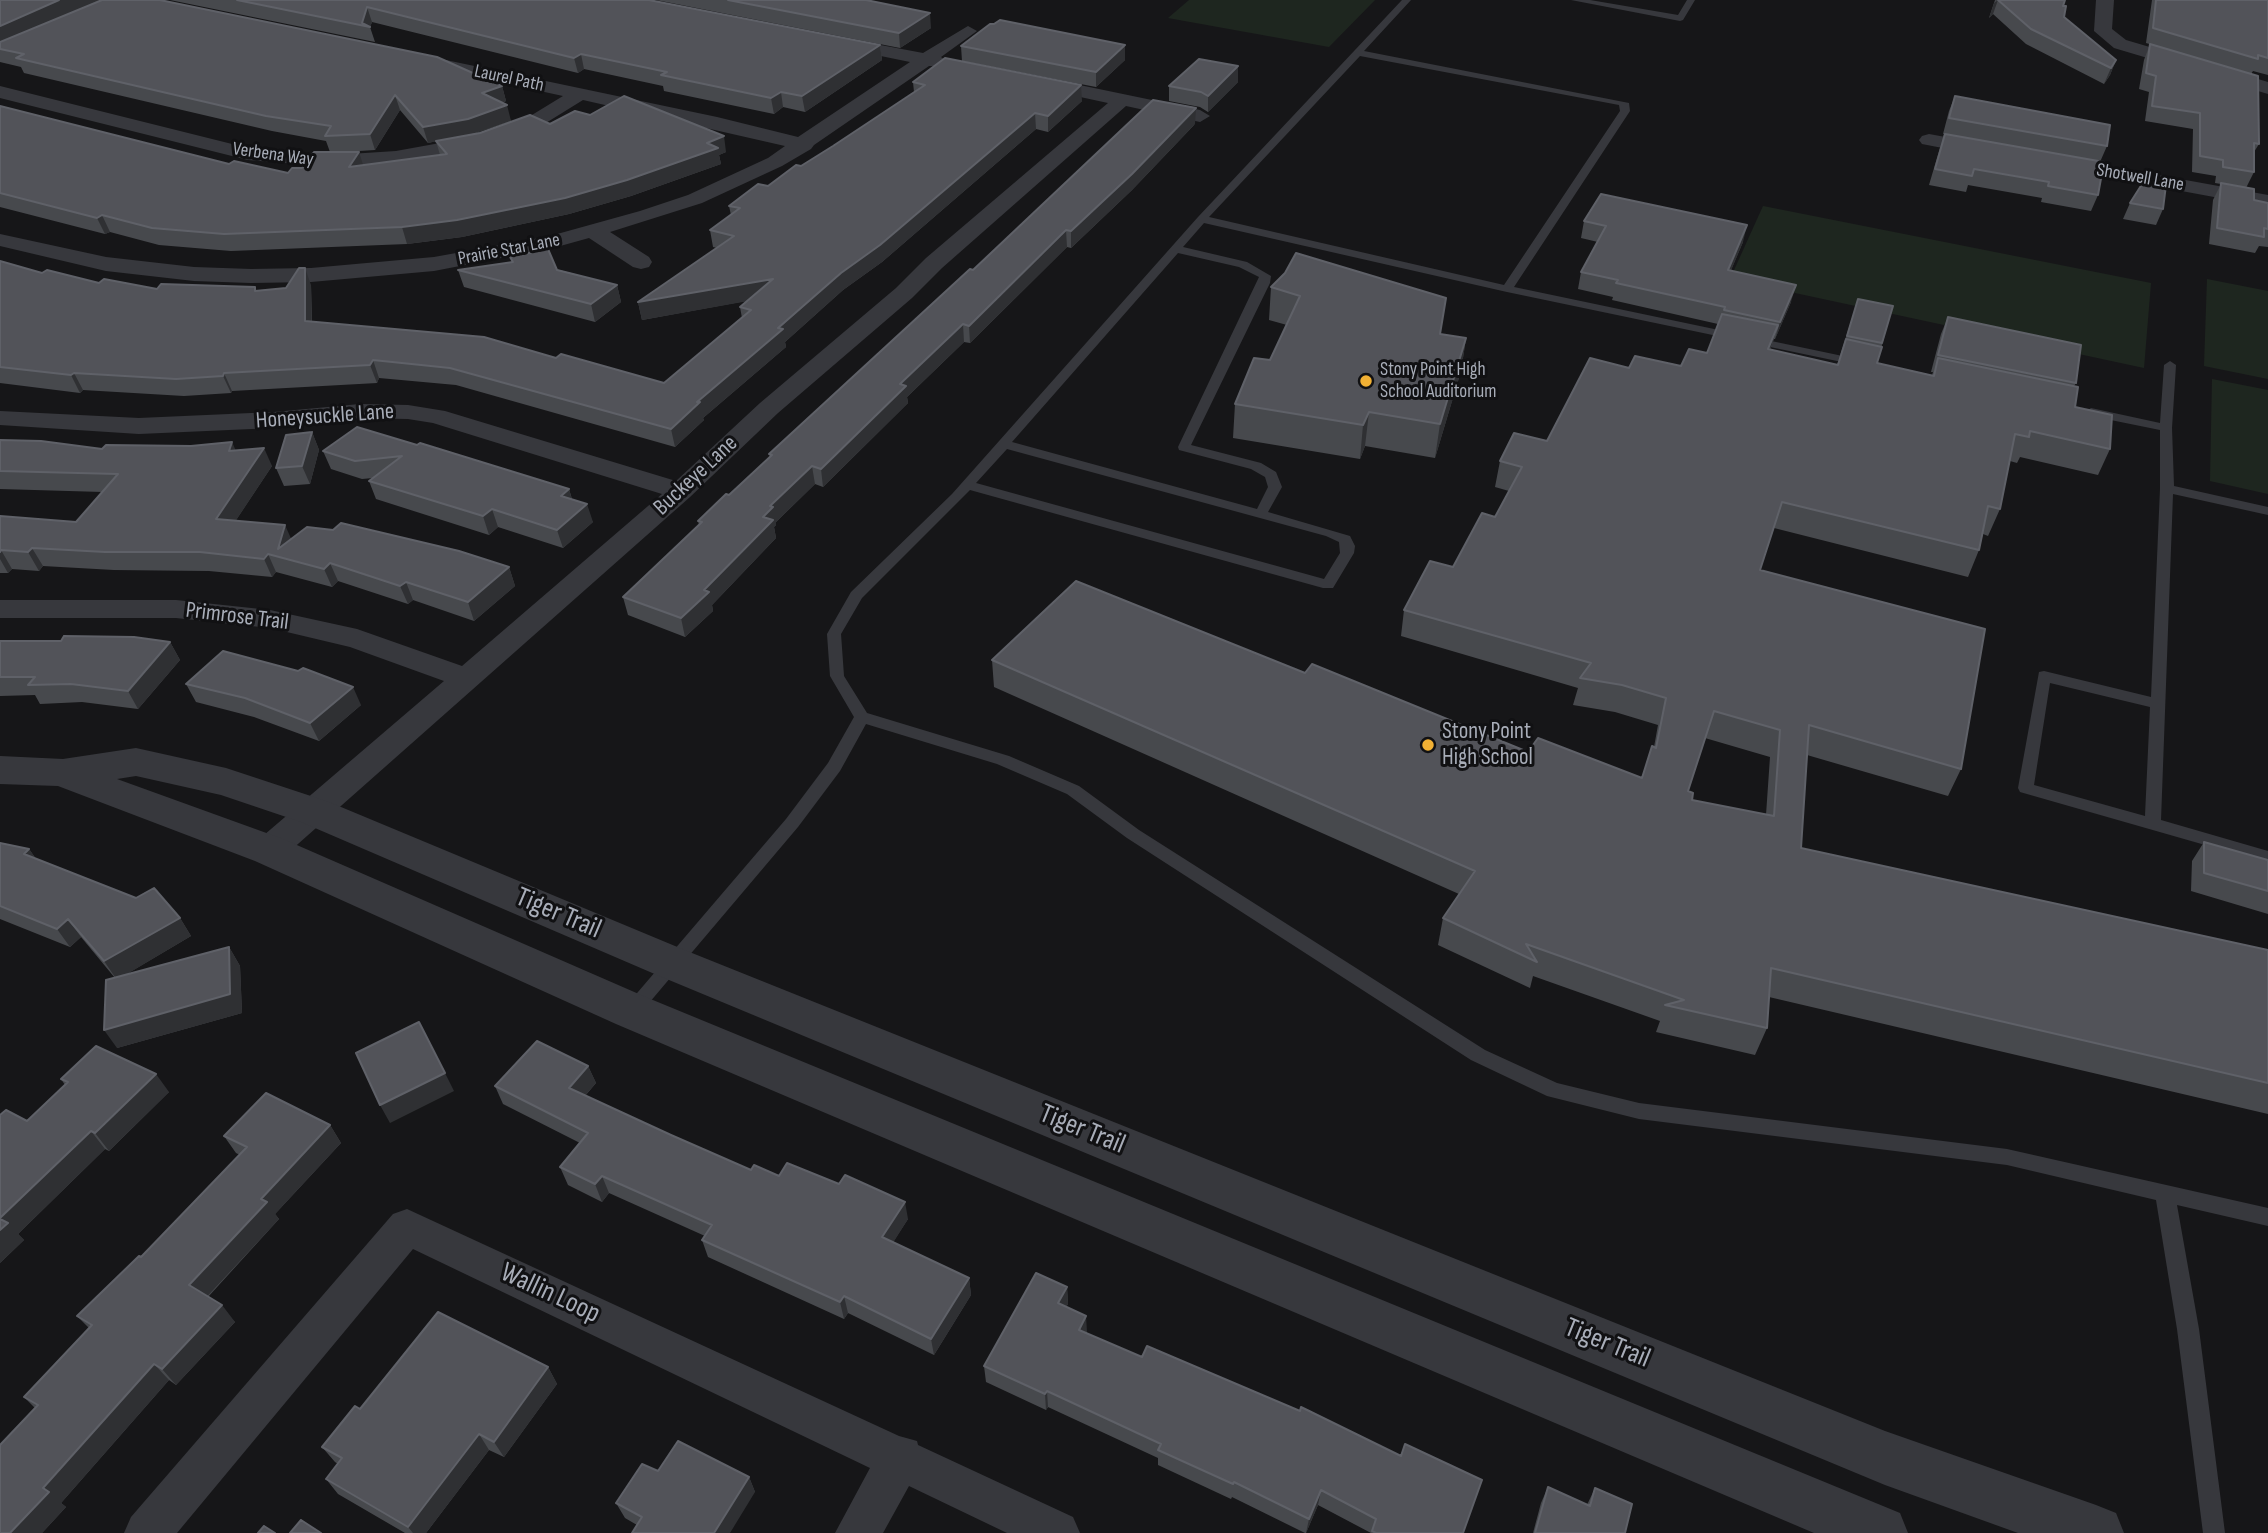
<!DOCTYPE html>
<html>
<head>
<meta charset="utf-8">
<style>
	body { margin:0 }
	canvas { display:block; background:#161618 }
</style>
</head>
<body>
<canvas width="2268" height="1533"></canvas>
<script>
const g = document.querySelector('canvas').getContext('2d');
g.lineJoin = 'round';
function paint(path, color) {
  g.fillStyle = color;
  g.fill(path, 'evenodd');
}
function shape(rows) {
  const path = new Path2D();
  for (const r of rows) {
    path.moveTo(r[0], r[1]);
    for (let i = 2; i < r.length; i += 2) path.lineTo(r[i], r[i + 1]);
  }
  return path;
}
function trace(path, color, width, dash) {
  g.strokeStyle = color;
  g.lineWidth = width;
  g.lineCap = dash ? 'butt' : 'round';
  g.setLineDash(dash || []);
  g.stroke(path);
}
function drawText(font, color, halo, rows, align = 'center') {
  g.font = font + ' "Sofia Sans Condensed",sans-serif';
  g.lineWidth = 6;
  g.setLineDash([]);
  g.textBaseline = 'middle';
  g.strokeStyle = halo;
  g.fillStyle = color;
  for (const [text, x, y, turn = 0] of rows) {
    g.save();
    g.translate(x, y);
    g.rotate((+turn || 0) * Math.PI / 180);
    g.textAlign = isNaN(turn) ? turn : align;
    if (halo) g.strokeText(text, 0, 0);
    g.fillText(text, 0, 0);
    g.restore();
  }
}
const green = shape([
	[1189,0,1375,0,1329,47,1168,18],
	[1763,206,2151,283,2144,368,1730,279],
	[2207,279,2268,291,2268,379,2204,366],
	[2212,379,2268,390,2268,494,2210,481]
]);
const service = shape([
	[1402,0,1411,0,1364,51,1629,103,1630,111,1514,287,1857,359,1863,363,1861,366,1507,292,1204,223,1183,247,1247,262,1271,276,1270,283,1191,445,1261,463,1276,472,1282,487,1268,512,1350,536,1355,546,1354,553,1333,588,1323,588,970,490,862,598,841,634,844,676,867,713,1009,756,1079,786,1139,830,1485,1050,1557,1083,1639,1103,2007,1149,2268,1208,2268,1226,2177,1205,2199,1329,2225,1533,2203,1533,2177,1329,2156,1200,2007,1165,1639,1119,1547,1096,1471,1060,1127,838,1067,794,997,764,866,724,840,771,798,827,638,1016,632,1018,626,1016,623,1011,626,1006,786,819,828,763,854,717,830,676,827,634,851,592,952,494,1198,217,1402,0],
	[1360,56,1619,105,1620,111,1504,285,1209,217,1360,56],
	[1178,253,1239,267,1259,277,1178,447,1179,450,1251,469,1265,477,1268,487,1257,509,1012,442,1178,253],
	[1007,449,1326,536,1339,542,1340,553,1324,579,976,483,1007,449],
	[1571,0,1590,0,1678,15,1687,0,1695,0,1683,20,1680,21,1571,0],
	[2170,361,2176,365,2172,428,2174,486,2268,507,2268,515,2173,494,2161,820,2268,851,2268,863,2020,792,2018,788,2039,672,2044,671,2151,697,2160,489,2160,430,2091,416,2085,412,2091,408,2160,423,2164,365,2170,361],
	[2050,683,2150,707,2145,816,2034,785,2050,683]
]);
const minor = shape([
	[2096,0,2114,0,2112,29,2126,40,2268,82,2268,94,2114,48,2094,31,2096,0],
	[968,26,977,31,941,57,947,62,944,66,929,66,814,145,811,149,782,166,702,203,610,232,649,257,652,262,649,267,641,269,633,267,589,238,553,248,434,271,311,282,251,283,194,281,106,271,0,246,0,234,106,257,194,267,251,269,311,268,434,257,550,236,640,211,688,195,768,158,785,146,583,100,541,126,484,146,396,163,334,167,248,160,0,98,0,86,248,148,334,155,396,151,473,137,527,118,563,96,416,64,413,60,416,56,422,55,717,117,798,137,910,62,832,46,829,42,832,38,838,37,923,53,968,26],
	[1041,77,1200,110,1210,116,1200,122,1126,106,942,268,912,298,778,413,690,497,281,859,269,862,257,859,252,850,257,841,444,681,350,647,270,628,176,618,0,618,0,600,176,600,270,610,357,629,462,666,662,494,433,423,408,419,360,418,274,428,139,434,0,425,0,411,139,418,274,412,360,404,408,405,445,411,676,481,760,403,896,288,926,258,1108,103,1034,87,1032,83,1034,79,1041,77],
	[1929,134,1984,144,1991,146,1994,150,1991,154,1984,156,1922,144,1919,140,1922,136,1929,134],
	[2059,157,2268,195,2268,207,2052,167,2049,163,2052,159,2059,157],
	[407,1209,899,1436,917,1441,918,1445,1073,1517,1080,1533,1007,1533,909,1486,883,1533,835,1533,870,1468,413,1249,177,1533,124,1533,131,1517,393,1214,407,1209]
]);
const tertiary = shape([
	[136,748,226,768,329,802,687,951,1885,1431,2096,1505,2116,1513,2124,1533,2018,1533,1885,1485,657,975,301,822,221,795,136,776,117,779,283,839,648,998,1900,1513,1908,1533,1814,1533,616,1024,255,861,58,786,0,784,0,756,63,759,136,748]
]);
const wall = shape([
	[0,0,100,0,71,13,502,86,506,101,502,103,511,121,475,133,550,124,726,152,719,155,721,164,631,196,569,214,462,237,407,244,231,251,159,245,110,232,105,234,0,207,0,106,229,164,288,173,302,168,330,152,326,141,272,131,24,73,21,67,0,62],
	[400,110,428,143,436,141,440,155,363,165,343,152,375,150],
	[170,0,649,0,880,45,882,60,805,112,783,107,774,114,664,91,663,86,584,69,578,73,372,22,370,27,375,42],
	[656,0,866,0,931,28,900,48],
	[1995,0,2063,6,2064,17,2116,60,2110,75,2104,84,2026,44,1993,14,1989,18],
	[2152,0,2268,0,2268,75,2253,71,2251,74,2259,144,2254,152,2254,172,2246,188,2254,200,2268,203,2268,247,2259,246,2255,253,2209,244,2213,200,2221,184,2215,183,2216,176,2192,172,2193,129,2145,121,2149,92,2139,89,2144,60,2150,44,2174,51,2146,43],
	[1125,45,1125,60,1096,87,962,61,961,46],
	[913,82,1082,101,1048,132,1036,129,882,262,843,290,785,342,786,347,703,418,704,420,675,447,456,385,379,378,377,383,232,391,231,393,184,396,83,390,80,393,0,383,0,261,42,273,99,283,157,289,256,291,311,285,312,322,556,358,664,383,742,318,740,307,746,301,642,320,638,302,717,248,713,247,710,230,731,215,729,206,768,186,801,166,833,146,914,92],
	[1238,82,1208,112,1200,107,1169,101,1169,86],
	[1955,96,2107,146,2100,162,2098,195,2091,211,2041,202,2042,198,1968,185,1966,192,1929,185,1944,134,1943,134,1949,111],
	[1195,124,1132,190,1071,248,1067,247,970,343,964,342,907,397,908,403,823,487,815,484,776,522,776,525,774,527,776,538,712,605,713,611,685,637,628,615,623,597,699,525,698,521,729,495,770,457,769,454,973,270],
	[2130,203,2163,209,2156,225,2123,219],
	[1584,221,1743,242,1731,270,1791,302,1775,339,1774,339,1770,350,1837,365,1858,299,1893,306,1877,363,1932,375,1933,372,1931,372,1941,334,1948,317,2076,383,2074,386,2075,407,2110,449,2098,475,2020,457,2017,463,2010,461,2000,509,1988,536,1983,534,1979,550,1968,577,1774,528,1760,570,1961,769,1948,796,1807,755,1801,848,2268,950,2268,1114,1769,997,1767,1028,1755,1055,1656,1032,1660,1021,1533,976,1530,988,1438,945,1443,918,1459,894,994,687,992,660,1305,673,1528,752,1642,778,1654,747,1658,725,1615,712,1573,705,1578,688,1401,636,1404,610,1453,567,1495,517,1509,491,1495,487,1500,461,1547,441,1629,368,1681,366,1707,353,1718,324,1612,300,1613,297,1578,289,1581,272,1598,242,1581,238],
	[1705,738,1770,757,1766,815,1692,800,1688,791],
	[510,257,617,285,621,302,595,322,464,287,458,270,512,262],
	[1271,287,1441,334,1466,338,1461,371,1435,458,1365,446,1360,459,1233,438,1235,404,1270,360,1287,325,1269,320],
	[312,432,319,450,310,484,284,486,276,468],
	[0,440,102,449,235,450,272,466,236,520,291,539,509,567,515,586,474,621,413,600,408,604,338,581,332,587,276,572,272,577,209,571,114,570,43,566,39,571,12,569,8,573,0,573,0,516,76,522,103,492,0,489],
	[417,445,569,489,572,499,593,522,563,548,498,527,489,535,376,499,369,481,373,478,362,479,331,469,323,451],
	[0,641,170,642,180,660,138,709,82,702,40,704,35,695,0,696],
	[186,684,361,705,319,741,254,717,196,702],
	[2204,842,2268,860,2268,914,2191,891,2192,861],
	[0,843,29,849,36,859,180,918,191,936,125,975,229,947,240,966,242,1013,117,1048,115,978,81,937,70,947,0,919],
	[588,1066,596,1083,585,1096,671,1135,751,1170,779,1176,908,1219,893,1242,969,1278,971,1295,934,1355,848,1313,844,1319,708,1257,702,1240,705,1236,609,1193,602,1202,568,1185,560,1167,580,1143,503,1104,495,1086],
	[61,1079,169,1092,109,1151,105,1149,18,1234,24,1240,0,1263,27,1121,65,1085],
	[330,1125,341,1143,275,1214,279,1219,208,1297,235,1322,176,1385,169,1380,61,1503,66,1507,42,1533,35,1408,24,1397,89,1328,77,1316,141,1257,240,1155,236,1153,224,1136],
	[1067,1287,1068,1304,1066,1307,1087,1332,1086,1334,1463,1533,1371,1533,1318,1505,1306,1533,1305,1533,1232,1497,1231,1499,1158,1465,1158,1458,1048,1407,1046,1410,986,1382,984,1366],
	[548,1367,557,1384,504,1457,489,1450,426,1533,405,1533,338,1494,326,1479,338,1464,335,1462,322,1447,360,1409],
	[658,1471,749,1477,755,1492,637,1525,625,1518,616,1503],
	[1548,1487,1587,1505,1595,1488,1625,1533,1533,1533,1541,1503]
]);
const shadedWall = shape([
	[59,0,100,0,0,44,0,26],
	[1998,0,1993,14,1989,18,1994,3],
	[367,7,372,22,370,27,362,23],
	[930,13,931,28,900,48,899,33],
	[880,45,882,60,805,112,802,96],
	[1125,45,1125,60,1096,87,1096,72],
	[581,54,584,69,578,73,574,58],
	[2116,60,2110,75,2104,84,2111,68],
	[1238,66,1238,82,1208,112,1208,96],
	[1081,85,1082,101,1048,132,1048,116],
	[502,86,506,101,486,109,482,93],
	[781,92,783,107,774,114,771,98],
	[395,95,400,110,375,150,370,134],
	[507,105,511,121,472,134,428,143,423,127],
	[1196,108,1195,124,1132,190,1071,248,1071,231],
	[1035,113,1036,129,882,262,843,290,785,342,786,347,703,418,704,420,675,447,671,429,697,402,841,273],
	[724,136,726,152,719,155,721,164,631,196,569,214,462,237,407,244,402,227,707,143],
	[359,152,364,168,349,167],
	[102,215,110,232,105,234,97,218],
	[1747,225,1743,242,1724,287,1728,270],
	[1066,230,1067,247,970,343,969,326],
	[305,268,311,285,312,339,305,321],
	[773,279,776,296,642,320,638,302],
	[617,285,621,302,595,322,591,304],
	[1796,285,1791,302,1775,339,1780,322],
	[963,324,964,342,907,397,908,403,823,487,821,469,900,384],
	[1778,325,1770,350,1768,349],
	[1466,338,1461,371,1435,458,1440,424],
	[373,360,379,378,377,383,370,365],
	[74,373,83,390,80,393,71,375],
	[224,373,232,391,231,393,223,376],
	[1369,412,1365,446,1360,459,1363,425],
	[312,432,319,450,310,484,302,466],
	[232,442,240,460,229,451],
	[264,448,272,466,225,537,216,519],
	[812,466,815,484,776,522,776,525,774,527,776,538,712,605,713,611,685,637,681,618,770,506],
	[569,489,574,507,561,496],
	[587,504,593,522,563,548,557,530],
	[492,509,498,527,489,535,483,516],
	[285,525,293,543,278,549],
	[32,548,43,566,39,571,28,552],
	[1,550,12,569,8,573,0,559,0,552],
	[268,554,276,572,272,577,264,559],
	[330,563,338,581,332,587,324,569],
	[509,567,515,586,474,621,468,602],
	[406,582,413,600,408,604,400,586],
	[170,642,180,660,138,709,128,691],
	[353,687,361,705,319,741,310,723],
	[29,849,42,867,24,854],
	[180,918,191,936,117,980,104,961],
	[68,919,81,937,70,947,57,929],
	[229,947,240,966,242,1013,117,1048,104,1030],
	[588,1066,596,1083,576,1106,569,1088],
	[445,1073,454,1091,390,1123,380,1105],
	[156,1074,169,1092,109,1151,95,1133],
	[330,1125,341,1143,275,1214,279,1219,202,1302,189,1285,261,1199],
	[91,1131,105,1149,18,1234,24,1240,0,1263,0,1218],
	[602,1176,609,1193,602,1202,595,1184],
	[905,1202,908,1219,886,1254,882,1237],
	[969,1278,971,1295,934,1355,931,1339],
	[1067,1287,1068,1304,1059,1319,1058,1303],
	[844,1296,848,1313,844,1319,840,1302],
	[222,1305,235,1322,176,1385,162,1369],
	[1086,1316,1087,1332,1079,1347,1079,1330],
	[154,1364,169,1380,61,1503,66,1507,42,1533,10,1533,43,1488],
	[548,1367,557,1384,504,1457,494,1442],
	[1047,1391,1048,1407,1046,1410,1045,1394],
	[479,1434,489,1450,426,1533,413,1533,408,1527],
	[749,1477,755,1492,730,1533,714,1533],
	[1321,1490,1318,1505,1306,1533,1309,1519]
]);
const building = shape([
	[0,0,59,0,0,26,0,0],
	[102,0,160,0,437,57,502,86,482,93,507,105,468,119,423,127,395,95,370,134,325,136,331,126,266,116,16,58,24,54,0,49,0,42,102,0],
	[237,0,649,0,880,45,802,96,781,92,771,98,661,75,667,72,581,54,574,58,367,7,362,23,370,27,237,0],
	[728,0,866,0,930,13,899,33,728,0],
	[1998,0,2065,0,2063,6,2066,6,2064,17,2116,60,2111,68,2031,29,1998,0],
	[2156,0,2268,0,2268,58,2258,55,2258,59,2153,28,2156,0],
	[1000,20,1125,45,1096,72,961,46,990,24,994,24,1000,20],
	[2150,44,2258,76,2259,144,2254,143,2254,172,2223,167,2223,160,2200,156,2200,113,2152,106,2156,76,2146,73,2150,44],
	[945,58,1081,85,1048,116,1035,113,880,245,841,273,778,328,783,329,697,402,700,402,671,429,450,368,373,360,370,365,224,373,223,376,176,379,74,373,71,375,0,367,0,261,42,273,47,270,99,283,104,279,157,289,161,284,255,287,255,291,286,288,299,268,305,268,305,321,484,337,556,358,561,354,664,383,751,310,740,307,773,279,638,302,734,236,710,230,740,208,729,206,758,184,768,186,796,165,801,166,833,146,925,85,913,82,945,58],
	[1199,59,1238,66,1208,96,1201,92,1169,86,1199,59],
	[624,96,724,136,707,143,718,148,627,180,565,198,457,220,402,227,224,234,152,228,102,215,97,218,0,193,0,106,229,164,234,161,288,173,292,168,302,168,314,152,359,152,349,167,447,154,436,141,480,133,530,115,550,124,575,111,590,115,624,96],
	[1955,96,2110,125,2107,146,1949,118,1955,96],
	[1153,100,1196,108,1132,174,1071,231,1066,230,969,326,963,324,900,384,906,386,821,469,812,466,770,506,773,507,763,517,773,520,704,590,709,592,681,618,623,597,702,522,698,521,726,494,729,495,772,455,769,454,970,269,973,270,1153,100],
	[1945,134,2104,162,2098,195,2048,186,2049,182,1974,169,1972,176,1935,169,1945,134],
	[2144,181,2166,185,2163,209,2130,203,2144,181],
	[2221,183,2254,189,2254,200,2268,203,2268,229,2264,228,2264,237,2217,228,2221,183],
	[1601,194,1747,225,1728,270,1796,285,1780,322,1724,310,1725,307,1616,283,1618,280,1581,272,1606,226,1584,221,1601,194],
	[548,249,557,270,617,285,591,304,458,270,513,262,510,257,548,249],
	[1296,253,1446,298,1440,334,1466,338,1440,424,1369,412,1363,425,1235,404,1254,358,1270,360,1300,296,1271,287,1285,273,1296,253],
	[1858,299,1893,306,1882,343,1847,336,1858,299],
	[1722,314,1778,325,1768,349,1838,365,1846,339,1882,347,1877,363,1934,376,1938,358,2078,387,2075,407,2112,415,2110,449,2030,431,2029,437,2015,434,2000,509,1988,506,1979,550,1782,502,1760,570,1985,629,1961,769,1809,725,1801,848,2268,950,2268,1083,1771,968,1767,1028,1665,1005,1684,1000,1526,944,1537,962,1443,918,1475,871,992,660,1076,581,1305,673,1312,664,1528,752,1538,738,1642,778,1652,746,1656,748,1666,698,1622,685,1580,678,1591,663,1404,610,1430,561,1453,567,1482,513,1495,517,1522,467,1500,461,1514,433,1547,441,1590,358,1629,368,1635,356,1681,366,1689,349,1707,353,1722,314],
	[1714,711,1780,730,1774,816,1692,800,1693,793,1688,791,1714,711],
	[1948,317,2081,345,2076,383,1938,355,1948,317],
	[357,427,417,445,420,443,569,489,561,496,587,504,557,530,492,509,483,516,369,481,402,456,355,461,323,451,357,427],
	[312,432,302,466,276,468,286,435,312,432],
	[0,440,41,441,102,449,106,445,191,446,232,442,229,451,264,448,216,519,285,525,278,549,307,527,333,530,341,523,459,551,509,567,468,602,406,582,400,586,330,563,324,569,268,554,264,559,200,552,105,552,32,548,28,552,1,550,0,552,0,516,76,522,118,474,0,471,0,440],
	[64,636,134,637,170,642,128,691,71,684,28,685,35,677,0,677,0,641,61,641,64,636],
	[223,651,298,671,303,668,353,687,310,723,245,698,186,684,223,651],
	[2204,842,2268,860,2268,891,2204,873,2204,842],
	[0,843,29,849,24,854,136,898,154,888,180,918,104,961,68,919,57,929,0,906,0,843],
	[229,947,230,994,104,1030,106,980,229,947],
	[419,1022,445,1073,380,1105,356,1053,419,1022],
	[537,1041,588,1066,569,1088,671,1135,751,1170,754,1165,779,1176,787,1163,839,1184,845,1175,905,1202,882,1237,969,1278,931,1339,844,1296,840,1302,702,1240,712,1225,602,1176,595,1184,560,1167,588,1133,495,1086,537,1041],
	[96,1046,156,1074,95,1133,91,1131,0,1218,0,1115,6,1110,27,1121,68,1082,61,1079,96,1046],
	[266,1093,330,1125,261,1199,267,1202,189,1285,222,1305,162,1369,154,1364,43,1488,49,1492,10,1533,0,1533,0,1445,38,1405,24,1397,92,1325,77,1316,139,1256,141,1257,247,1147,224,1136,266,1093],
	[0,1219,8,1223,0,1230,0,1219],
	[1036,1273,1067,1287,1058,1303,1086,1316,1079,1330,1142,1357,1147,1346,1300,1411,1301,1407,1401,1456,1405,1444,1482,1480,1463,1533,1376,1533,1372,1531,1376,1519,1321,1490,1309,1519,1234,1482,1233,1484,1158,1450,1161,1444,1047,1391,1045,1394,984,1366,1036,1273],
	[438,1312,548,1367,494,1442,479,1434,408,1527,326,1479,342,1458,322,1447,355,1406,360,1409,438,1312],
	[678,1441,749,1477,714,1533,632,1533,642,1517,616,1503,642,1464,658,1471,678,1441],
	[1548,1487,1590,1506,1595,1488,1632,1504,1625,1533,1535,1533,1548,1487],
	[301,1520,321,1533,290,1533,301,1520],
	[264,1526,275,1533,258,1533,264,1526]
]);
const markers = [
	[1366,381,7,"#f2b134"],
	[1428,745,7,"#f2b134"]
];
const farStreetnames = [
	["Laurel Path",509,79,12],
	["Verbena Way",273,155,8],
	["Shotwell Lane",2140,178,10],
	["Prairie Star Lane",509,250,-11]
];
const farPoinames = [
	["Stony Point High",1380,370],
	["School Auditorium",1380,392]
];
const streetNames = [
	["Honeysuckle Lane",325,417,-4],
	["Buckeye Lane",696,476,-43],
	["Primrose Trail",237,617,7]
];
const poiNames = [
	["Stony Point",1442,732],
	["High School",1442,758]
];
const nearStreetnames = [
	["Tiger Trail",558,914,23],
	["Tiger Trail",1082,1130,22],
	["Wallin Loop",550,1294,25],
	["Tiger Trail",1607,1344,22]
];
paint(green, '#1e261f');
paint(service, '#37383d');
paint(minor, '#37383d');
paint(tertiary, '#37383d');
paint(wall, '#47494d');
paint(shadedWall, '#2f3033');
paint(building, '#525359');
trace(building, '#5f6168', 2);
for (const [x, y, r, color] of markers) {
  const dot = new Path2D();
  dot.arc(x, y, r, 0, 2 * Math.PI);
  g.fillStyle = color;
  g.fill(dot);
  trace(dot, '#111113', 2.5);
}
drawText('19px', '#a8adb8', '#111113', farStreetnames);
drawText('19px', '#a8adb8', '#111113', farPoinames, 'left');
drawText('23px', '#a8adb8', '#111113', streetNames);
drawText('23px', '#a8adb8', '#111113', poiNames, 'left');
drawText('28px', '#a8adb8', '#111113', nearStreetnames);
</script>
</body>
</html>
